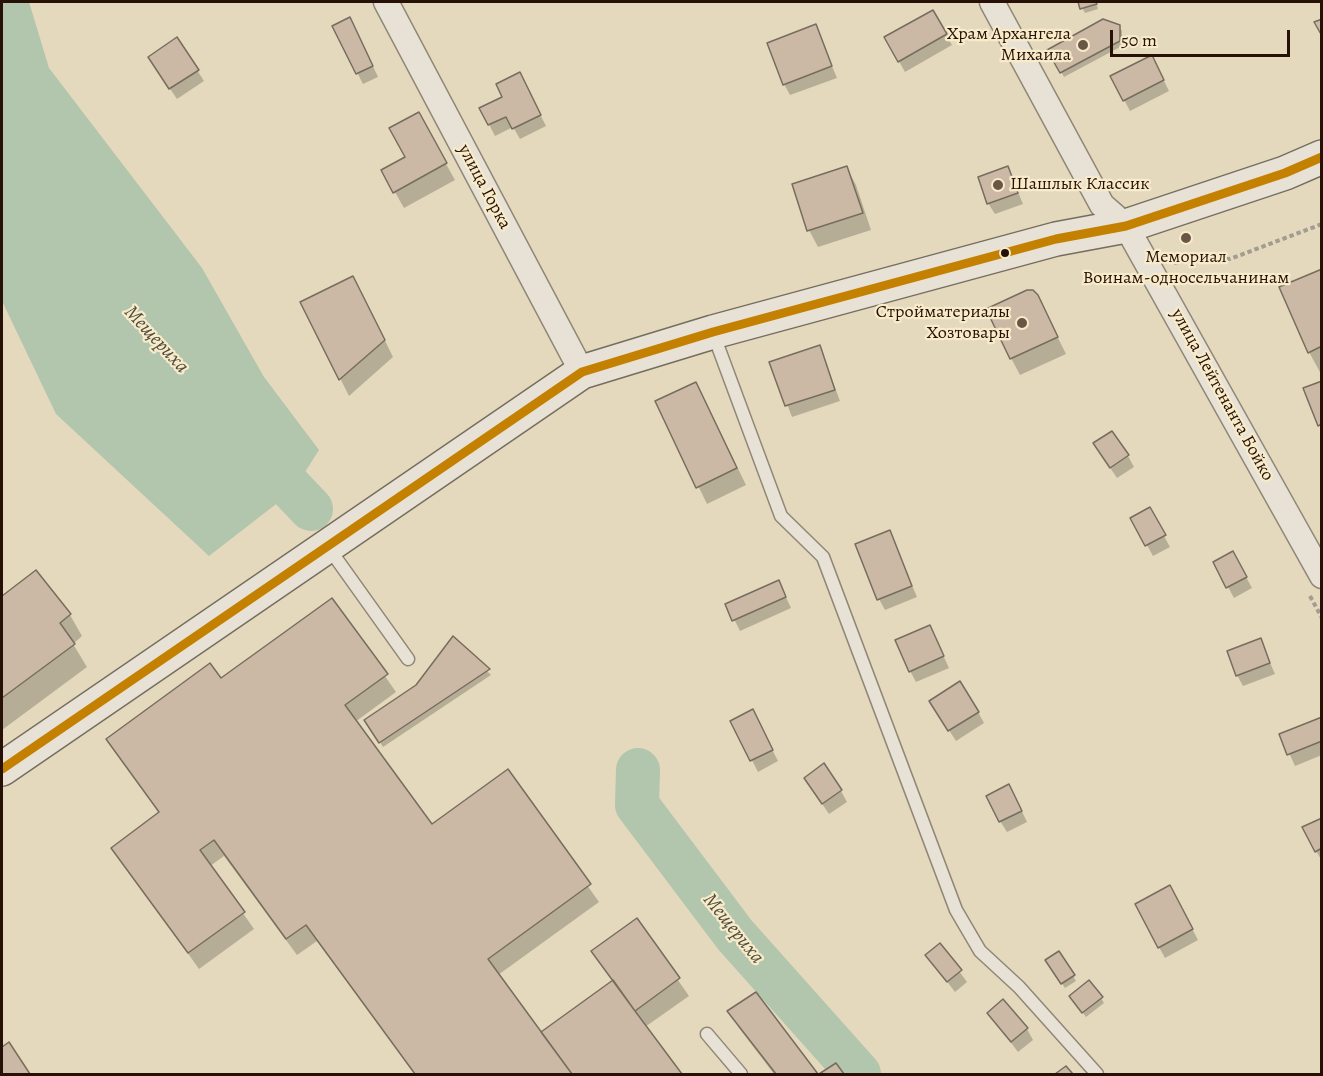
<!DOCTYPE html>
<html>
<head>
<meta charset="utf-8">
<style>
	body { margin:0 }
	#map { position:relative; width:1323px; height:1076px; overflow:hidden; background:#e4d9bd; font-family:Alegreya,serif }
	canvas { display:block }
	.frame { position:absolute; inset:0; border:3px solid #271005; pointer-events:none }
	.scale { position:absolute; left:1110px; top:30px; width:180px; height:27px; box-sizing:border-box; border:3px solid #271005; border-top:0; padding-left:8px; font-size:18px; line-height:21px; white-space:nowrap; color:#271005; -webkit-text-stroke:4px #f7ebca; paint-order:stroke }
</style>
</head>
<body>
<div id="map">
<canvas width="1323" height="1076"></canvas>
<div class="frame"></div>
<div class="scale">50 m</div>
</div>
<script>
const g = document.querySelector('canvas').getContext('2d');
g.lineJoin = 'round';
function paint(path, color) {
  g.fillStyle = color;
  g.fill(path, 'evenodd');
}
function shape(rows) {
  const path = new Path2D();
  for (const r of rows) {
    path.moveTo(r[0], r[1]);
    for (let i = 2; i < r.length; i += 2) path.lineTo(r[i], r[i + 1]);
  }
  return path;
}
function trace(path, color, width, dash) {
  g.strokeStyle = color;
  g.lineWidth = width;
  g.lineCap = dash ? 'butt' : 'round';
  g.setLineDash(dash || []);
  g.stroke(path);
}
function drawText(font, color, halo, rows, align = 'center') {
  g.font = font + ' Alegreya,serif';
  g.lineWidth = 4.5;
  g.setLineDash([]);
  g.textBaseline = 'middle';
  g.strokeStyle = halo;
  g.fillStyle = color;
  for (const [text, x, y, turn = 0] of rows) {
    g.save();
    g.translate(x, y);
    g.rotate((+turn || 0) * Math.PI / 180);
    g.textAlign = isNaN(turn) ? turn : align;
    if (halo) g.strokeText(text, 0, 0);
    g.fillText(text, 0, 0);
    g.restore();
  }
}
const water = shape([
	[2,2,29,2,49,68,202,268,264,377,319,450,293,491,209,556,56,414,2,301]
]);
const shadow = shape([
	[1079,2,1096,2,1098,9,1085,13],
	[933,12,952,45,905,72,886,38],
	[815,26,837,78,790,95,784,84],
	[1119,26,1122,31,1122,46,1064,77,1049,50],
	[334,27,356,30,378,77,363,84],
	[1157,67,1169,91,1130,111,1112,77],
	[156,68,197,70,204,81,177,99],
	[525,85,546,126,520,139,513,127,495,136,481,109],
	[418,114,455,180,404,208,383,171,407,158],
	[847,168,856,185,871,230,818,247,809,230],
	[1008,168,1023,204,995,214,988,203],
	[1322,270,1321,374,1309,352],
	[362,294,393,357,349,396,302,302],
	[1037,296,1066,354,1020,375,1011,358],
	[820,347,840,401,792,417,771,363],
	[705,400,746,485,707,504,657,402],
	[1101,454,1128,456,1134,467,1117,478],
	[1149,509,1170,547,1153,556,1132,518],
	[889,532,917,597,885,610,879,599],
	[1233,553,1252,588,1234,598,1215,563],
	[36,572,70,615,82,636,73,644,87,667,2,730,2,598],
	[784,593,791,608,740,631,727,605],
	[332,600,396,692,355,722,432,826,507,772,599,902,498,975,540,1034,613,981,593,951,636,920,689,996,645,1027,680,1074,415,1074,317,941,297,955,224,856,210,866,254,929,199,969,113,848,160,814,108,739,221,680],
	[930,627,949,668,916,682,910,671],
	[453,638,491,675,383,747,366,720,417,686],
	[1260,640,1275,674,1243,686,1237,675],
	[978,712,984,723,956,741,938,713],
	[1322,719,1322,755,1295,766,1281,735],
	[732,721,758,722,778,761,758,772],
	[812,789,841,791,847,802,829,814],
	[1015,797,1027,822,1007,832,1000,821],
	[1322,819,1322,861,1316,851],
	[1176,898,1198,940,1165,958,1159,947],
	[940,945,967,982,955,992,927,955],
	[1059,953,1076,981,1065,988,1047,961],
	[755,994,816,1074,774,1074,739,1028,729,1011],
	[1101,998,1104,1003,1086,1017,1074,1001],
	[989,1014,1027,1029,1033,1040,1018,1052],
	[8,1044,29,1074,2,1074,2,1049]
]);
const river = shape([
	[253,448,311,509],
	[638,770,637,805,735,935,859,1074]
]);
const building = shape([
	[1078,2,1096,2,1097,4,1080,9,1078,2],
	[933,10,947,34,898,62,884,37,933,10],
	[350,17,373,66,356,74,332,26,350,17],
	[1103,19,1120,25,1120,41,1060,73,1047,50,1103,19],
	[1322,19,1322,36,1314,22,1322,19],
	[816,24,832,66,783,85,767,43,816,24],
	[177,37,199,70,169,89,148,57,177,37],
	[1152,55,1164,80,1123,101,1110,76,1152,55],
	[520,72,541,115,512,129,506,117,488,125,479,108,502,97,496,84,520,72],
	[419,112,447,163,393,193,381,170,405,157,389,128,419,112],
	[847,166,863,213,807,231,792,184,847,166],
	[1008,166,1018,193,987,204,978,177,1008,166],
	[1322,269,1322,346,1308,353,1279,287,1322,269],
	[353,276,385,340,339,380,300,302,353,276],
	[1027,290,1033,290,1038,295,1058,337,1010,359,986,309,1027,290],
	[820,345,835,390,785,406,769,362,820,345],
	[1322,381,1322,424,1318,426,1303,388,1322,381],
	[696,382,737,468,696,488,655,401,696,382],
	[1112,431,1129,455,1110,468,1093,443,1112,431],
	[1150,507,1166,535,1145,546,1130,518,1150,507],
	[890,530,912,586,877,600,855,544,890,530],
	[1233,551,1247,577,1226,588,1213,562,1233,551],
	[36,570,71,614,60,623,75,644,2,698,2,596,36,570],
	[779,580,786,597,732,621,725,604,779,580],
	[332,598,388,674,345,705,432,824,508,769,591,884,488,959,572,1074,415,1074,306,925,286,939,214,840,200,850,245,912,188,953,111,848,159,812,106,739,210,663,221,678,332,598],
	[930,625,944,656,909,672,895,640,930,625],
	[453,636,490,669,379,743,364,720,416,685,453,636],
	[1261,638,1270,663,1236,676,1227,651,1261,638],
	[960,681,979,712,948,731,929,701,960,681],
	[753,709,773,750,750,761,730,721,753,709],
	[1322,717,1322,741,1287,755,1279,734,1322,717],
	[824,763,842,790,822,804,804,778,824,763],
	[1009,784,1022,811,999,822,986,796,1009,784],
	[1322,818,1322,848,1315,852,1302,827,1322,818],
	[1170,885,1193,929,1158,948,1135,904,1170,885],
	[637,918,680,978,635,1011,591,951,637,918],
	[940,943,962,970,947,982,925,955,940,943],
	[1059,951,1075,975,1061,984,1045,960,1059,951],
	[613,980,635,1011,682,1074,572,1074,541,1032,613,980],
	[1089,980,1103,997,1082,1013,1069,996,1089,980],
	[756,992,818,1074,776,1074,727,1011,756,992],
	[1003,999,1028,1028,1011,1042,987,1013,1003,999],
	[9,1042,30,1074,2,1074,2,1047,9,1042],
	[836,1063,844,1074,819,1074,836,1063],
	[1066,1066,1073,1074,1055,1074,1066,1066]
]);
const path = shape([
	[1174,263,1210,258,1230,259,1322,224],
	[1310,596,1322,618]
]);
const lane = shape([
	[713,333,781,516,823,557,956,910,980,951,1019,987,1097,1074],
	[328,547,408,659],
	[707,1034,741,1074]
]);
const street = shape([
	[386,2,582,372],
	[992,2,1102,205,1126,226,1322,576]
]);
const secondary = shape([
	[2,769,582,372,713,332,1056,239,1126,226,1285,173,1322,157]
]);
const bus1 = shape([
	[2,769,582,372,713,332,1056,239,1126,226,1285,173,1322,157]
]);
const markers = [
	[1083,45,6,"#695645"],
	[998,185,6,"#695645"],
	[1186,238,6,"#695645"],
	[1005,253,5,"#271005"],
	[1022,323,6,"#695645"]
];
const poiNames = [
	["Храм Архангела",1071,35],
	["Михаила",1071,56],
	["Шашлык Классик",1010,185,"left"],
	["Мемориал",1186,258,"center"],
	["Воинам-односельчанинам",1186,279,"center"],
	["Стройматериалы",1010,313],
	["Хозтовары",1010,334]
];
const streetNames = [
	["улица Горка",484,187,62],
	["улица Лейтенанта Бойко",1222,395,61]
];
const waterNames = [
	["Мещериха",156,340,47],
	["Мещериха",733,929,51]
];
paint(water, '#b2c5ad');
paint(shadow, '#0003');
trace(river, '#b2c5ad', 44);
paint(building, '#cbb9a6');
trace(building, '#766d5e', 1.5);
trace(lane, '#908777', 15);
trace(street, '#908777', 27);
trace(secondary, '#766d5e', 36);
trace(path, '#a39c90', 4, [4.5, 3]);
trace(lane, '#e7e2d5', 12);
trace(street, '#e7e2d5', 24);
trace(secondary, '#e7e2d5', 33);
trace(bus1, '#c38001', 9);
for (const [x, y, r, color] of markers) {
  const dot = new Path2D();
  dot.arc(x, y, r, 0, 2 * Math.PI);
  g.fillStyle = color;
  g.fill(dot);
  trace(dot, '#f7ebca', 2);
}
drawText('18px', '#271005', '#f7ebca', poiNames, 'right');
drawText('18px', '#271005', '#f7ebca', streetNames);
drawText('italic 20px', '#504d3d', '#f7ebca', waterNames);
</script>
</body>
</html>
